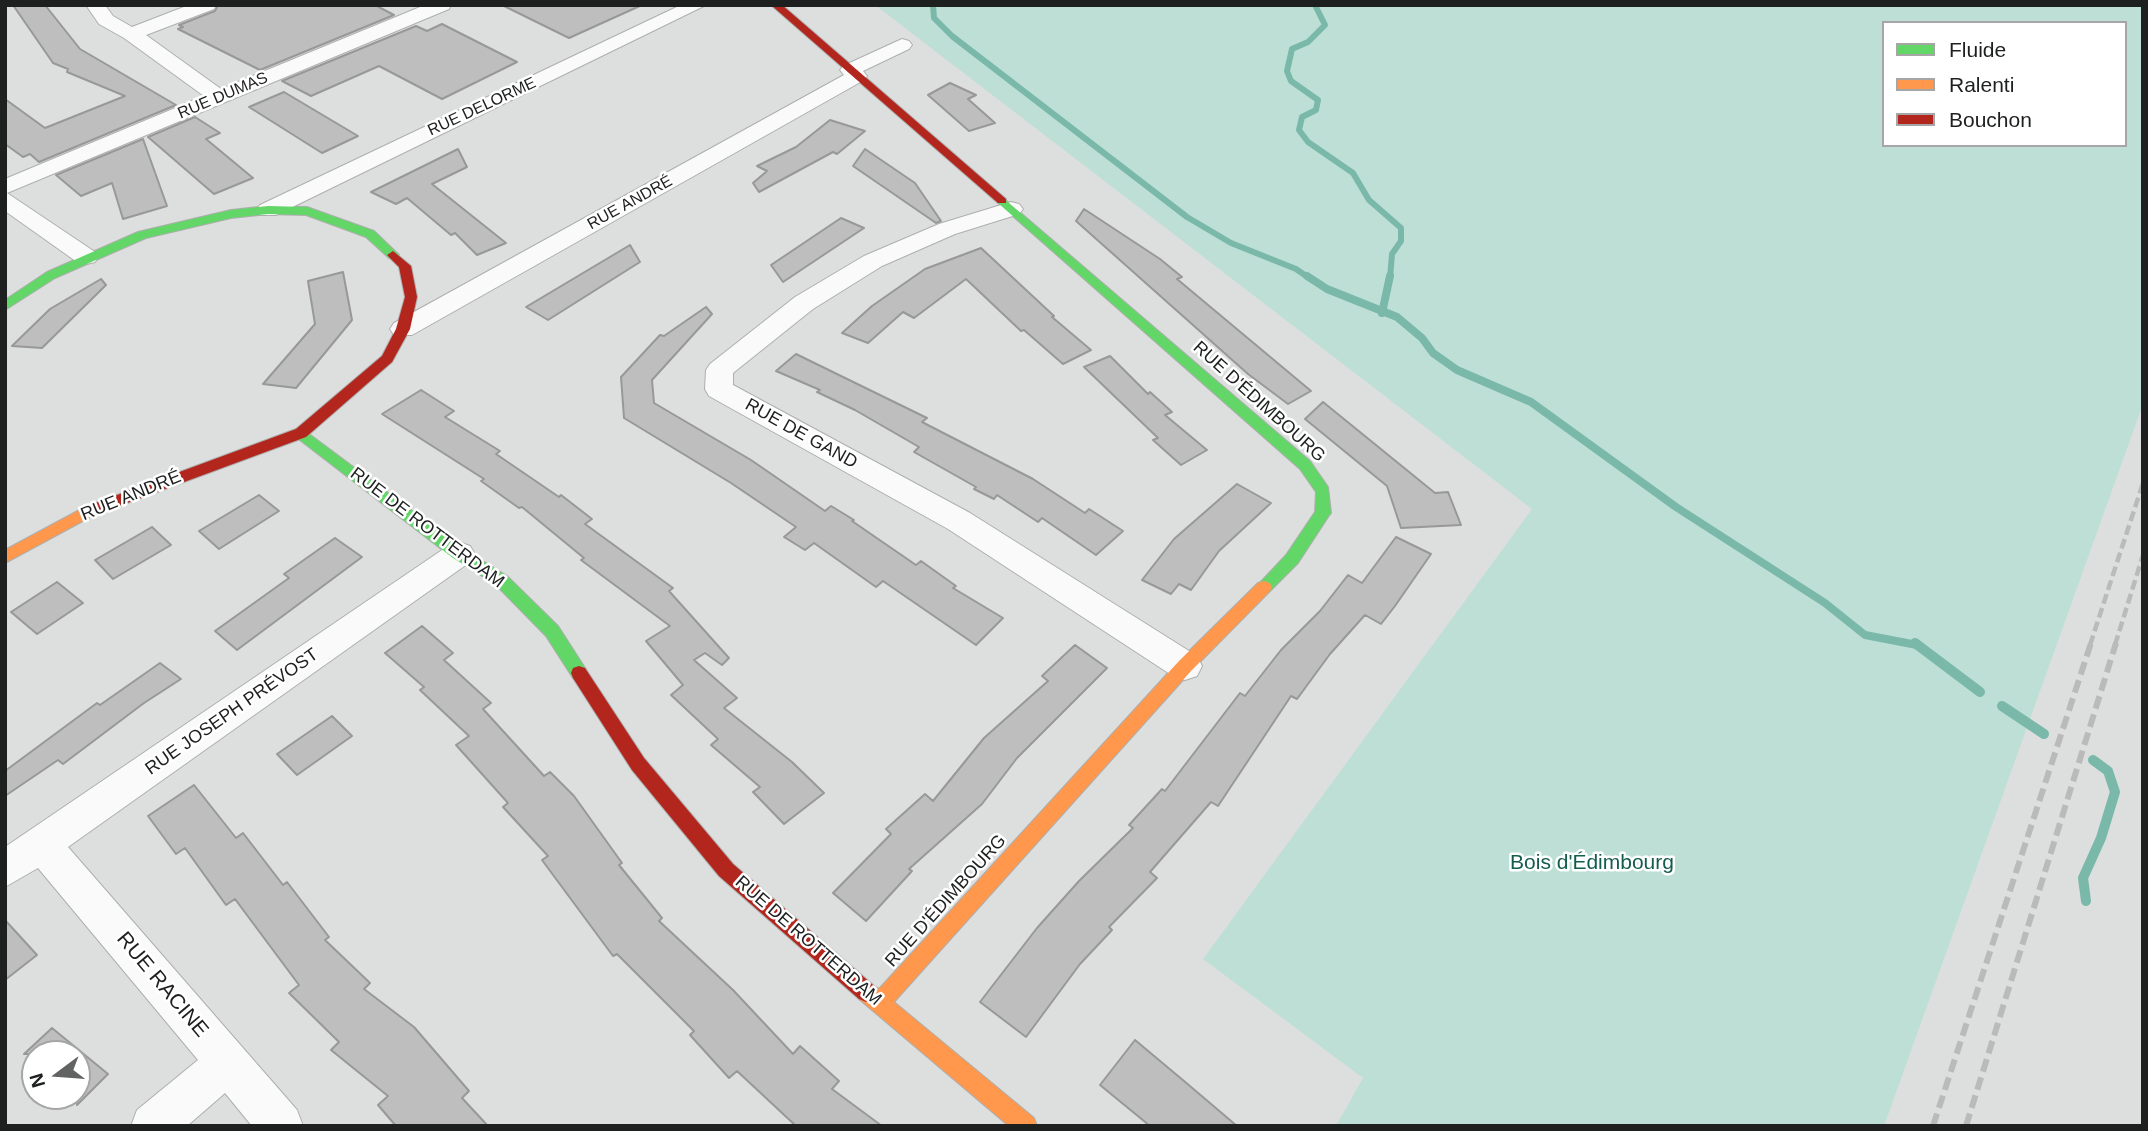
<!DOCTYPE html>
<html>
<head>
<meta charset="utf-8">
<style>
	body { margin:0 }
	#map { position:relative; width:2148px; height:1131px; overflow:hidden; background:#dddfde; font-family:Arial,sans-serif }
	canvas { display:block }
	.frame { position:absolute; inset:0; border:7px solid #1e201f; pointer-events:none }
	.legend { position:absolute; left:1882px; top:21px; width:245px; height:126px; box-sizing:border-box; background:#fff; border:2px solid #a5a6a5; margin:0; padding:9px 12px; list-style:none; font-size:21px; color:#1e201f }
	.legend li { display:flex; align-items:center; gap:14px; height:35px }
	.legend b { width:35px; border:2px solid #a5a6a5 }
	.north { position:absolute; left:21px; top:1040px; width:70px; height:70px; box-sizing:border-box; background:#fff; border:2px solid #a5a6a5; border-radius:50%; rotate:254deg; font-size:19px; font-weight:700; line-height:28px; text-align:center; color:#1e201f }
	.north::after { content:''; display:block; margin:auto; width:24px; height:32px; background:#616362; clip-path:polygon(50% 0,100% 100%,50% 72%,0 100%) }
</style>
</head>
<body>
<div id="map">
<canvas width="2148" height="1131"></canvas>
<div class="frame"></div>
<ul class="legend">
<li><b style="height:9px;background:#63d668"></b>Fluide</li>
<li><b style="height:9px;background:#ff974d"></b>Ralenti</li>
<li><b style="height:9px;background:#b3261e"></b>Bouchon</li>
</ul>
<div class="north">N</div>
</div>
<script>
const g = document.querySelector('canvas').getContext('2d');
g.lineJoin = 'round';
function paint(path, color) {
  g.fillStyle = color;
  g.fill(path, 'evenodd');
}
function shape(rows) {
  const path = new Path2D();
  for (const r of rows) {
    path.moveTo(r[0], r[1]);
    for (let i = 2; i < r.length; i += 2) path.lineTo(r[i], r[i + 1]);
  }
  return path;
}
function trace(path, color, width, dash) {
  g.strokeStyle = color;
  g.lineWidth = width;
  g.lineCap = dash ? 'butt' : 'round';
  g.setLineDash(dash || []);
  g.stroke(path);
}
function drawText(font, color, halo, rows, align = 'center') {
  g.font = font + ' Arial,sans-serif';
  g.lineWidth = 5;
  g.setLineDash([]);
  g.textBaseline = 'middle';
  g.strokeStyle = halo;
  g.fillStyle = color;
  for (const [text, x, y, turn = 0] of rows) {
    g.save();
    g.translate(x, y);
    g.rotate((+turn || 0) * Math.PI / 180);
    g.textAlign = isNaN(turn) ? turn : align;
    if (halo) g.strokeText(text, 0, 0);
    g.fillText(text, 0, 0);
    g.restore();
  }
}
const green = shape([
	[875,5,2143,5,2143,404,1884,1126,1336,1126,1363,1078,1203,959,1532,509],
	[1884,23,2125,23,2125,145,1884,145]
]);
const streamFar2 = shape([
	[933,5,934,18,952,36,1187,217,1231,243,1296,269,1309,278],
	[1315,5,1325,25,1308,42,1292,49,1287,71,1291,81,1318,100,1316,110,1302,117,1299,130,1308,142,1353,173,1369,200,1401,228,1401,241,1392,254,1390,278]
]);
const streamFar1 = shape([
	[1307,276,1327,289,1397,317,1422,338,1433,353,1457,370,1531,402,1676,507,1825,603,1865,635,1917,645],
	[1382,313,1390,276]
]);
const stream = shape([
	[1915,643,1980,692],
	[2002,706,2044,734],
	[2086,901,2083,878,2101,838,2115,792,2108,771,2093,760]
]);
const building = shape([
	[13,5,45,5,80,49,176,105,39,162,30,154,23,157,5,144,5,99,45,128,125,96,67,72,68,69,53,63,13,5],
	[218,5,375,5,394,15,260,70,178,29,183,27,179,25,215,11,218,5],
	[502,5,642,5,569,38,502,5],
	[442,24,517,62,442,99,379,66,311,96,282,81,416,26,427,31,442,24],
	[950,83,976,95,968,99,995,123,969,131,928,95,950,83],
	[284,92,358,136,322,153,249,107,284,92],
	[195,117,220,133,206,139,253,178,214,194,148,137,195,117],
	[830,120,865,131,837,154,833,152,759,192,753,183,767,171,757,166,796,147,830,120],
	[143,139,167,206,123,219,112,183,81,196,56,175,143,139],
	[458,149,467,167,432,184,506,243,477,255,455,233,451,235,407,198,396,204,371,192,458,149],
	[865,149,915,183,941,221,936,223,853,166,865,149],
	[1084,209,1160,259,1182,277,1177,279,1311,391,1288,404,1248,374,1076,221,1084,209],
	[841,218,864,228,783,282,771,265,841,218],
	[630,245,640,262,548,320,526,307,630,245],
	[981,248,1054,316,1052,317,1091,350,1063,364,1024,330,1021,331,966,279,914,318,903,312,868,343,842,333,872,306,925,269,981,248],
	[343,272,352,320,296,388,263,384,315,324,308,281,343,272],
	[101,279,106,285,42,348,12,346,50,309,101,279],
	[706,307,712,314,652,380,654,403,751,460,825,511,831,506,854,520,852,521,916,565,921,561,956,586,953,588,1003,618,976,645,883,581,876,587,814,543,805,550,784,537,796,527,731,483,624,418,621,377,660,335,664,336,706,307],
	[796,354,927,418,922,422,1033,479,1085,513,1089,509,1123,531,1096,555,1042,518,1038,522,997,495,994,499,974,489,976,487,914,452,919,447,855,410,817,392,820,390,776,371,796,354],
	[1110,356,1148,394,1150,392,1172,412,1165,415,1207,450,1181,465,1153,440,1158,438,1084,367,1110,356],
	[421,390,454,411,445,417,500,451,496,454,559,497,561,495,592,519,585,524,673,588,669,591,729,658,722,665,705,653,694,660,737,698,724,708,792,762,824,793,784,824,753,792,760,787,711,745,718,739,671,695,683,685,646,641,670,626,581,560,584,558,522,507,519,508,481,481,484,479,382,414,421,390],
	[1323,402,1435,493,1448,492,1461,525,1401,528,1387,486,1305,419,1323,402],
	[1237,484,1271,503,1219,551,1191,590,1179,584,1171,594,1142,580,1174,539,1237,484],
	[259,495,279,511,219,549,199,531,259,495],
	[152,527,171,545,113,579,95,560,152,527],
	[1396,537,1431,554,1395,606,1381,624,1365,615,1330,654,1297,699,1291,696,1218,806,1211,802,1150,872,1157,878,1109,927,1112,930,1080,964,1026,1037,980,1002,1037,928,1079,881,1133,828,1129,825,1162,789,1165,791,1240,693,1245,696,1281,650,1320,611,1348,575,1362,583,1396,537],
	[335,538,362,557,237,650,215,631,289,578,284,574,335,538],
	[57,582,83,603,37,634,11,612,57,582],
	[422,626,453,653,444,660,491,703,483,709,544,776,550,772,574,796,622,863,619,865,662,918,659,921,733,990,793,1054,800,1046,839,1081,832,1089,882,1126,796,1126,737,1071,729,1078,690,1035,694,1031,617,954,613,956,542,860,548,856,503,807,508,803,456,745,469,736,420,690,424,687,385,653,422,626],
	[1075,645,1107,668,1017,758,982,804,909,869,912,871,866,921,833,893,891,834,886,829,925,794,933,801,984,738,1048,681,1042,676,1075,645],
	[160,663,181,679,144,703,63,764,58,760,5,796,5,771,97,703,100,705,160,663],
	[332,716,352,736,297,775,277,754,332,716],
	[194,785,236,838,243,833,283,885,287,882,329,937,325,940,370,983,364,989,414,1027,469,1091,462,1098,488,1126,396,1126,378,1105,388,1096,331,1050,339,1042,289,993,299,985,235,899,226,905,185,848,176,854,148,816,194,785],
	[5,920,37,955,5,980,5,920],
	[52,1028,108,1074,77,1105,77,1054,24,1054,52,1028],
	[1135,1040,1184,1081,1237,1126,1150,1126,1100,1085,1135,1040]
]);
const street = shape([
	[86,5,105,5,113,16,132,27,189,5,216,5,214,9,146,35,221,89,425,5,451,5,449,9,7,193,95,252,98,257,95,262,86,264,77,262,5,211,5,179,204,96,124,38,99,24,86,5],
	[681,5,706,5,276,215,260,215,256,210,260,205,681,5],
	[902,39,909,41,912,45,909,49,863,71,867,76,864,80,412,335,394,335,390,329,394,323,844,75,840,70,843,66,902,39],
	[1011,202,1019,204,1023,209,1019,214,955,234,882,266,813,309,733,373,733,385,970,513,1197,656,1202,666,1197,676,1185,680,1173,676,948,529,709,396,705,389,706,370,710,364,795,297,864,256,939,224,1011,202],
	[459,542,470,546,475,554,470,562,68,847,297,1110,303,1126,252,1126,225,1093,187,1126,131,1126,137,1110,198,1060,38,868,5,887,5,847,448,546,459,542]
]);
const fast = shape([
	[1002,197,1310,461,1328,487,1331,513,1328,517,1298,563,1270,591,1258,591,1256,587,1286,555,1315,512,1316,492,1300,469,998,203,998,199,1002,197],
	[268,206,307,207,374,231,399,255,393,259,389,258,366,237,306,215,268,214,231,218,146,238,55,278,5,310,5,300,47,272,138,232,231,210,268,206],
	[301,428,465,550,507,576,558,626,585,668,587,673,585,678,579,680,573,678,546,636,495,584,453,558,296,437,294,433,296,429,301,428]
]);
const slow = shape([
	[87,506,95,512,92,516,5,563,5,550,87,506],
	[1264,581,1270,583,1272,587,1270,591,1191,671,894,1002,1034,1118,1037,1126,1009,1126,859,999,856,992,859,985,866,982,879,989,1179,661,1258,583,1264,581]
]);
const jam = shape([
	[771,5,782,5,1006,199,1006,203,998,203,771,5],
	[393,251,411,266,417,297,410,329,392,362,306,437,92,516,82,516,79,512,82,508,296,429,382,356,396,329,405,297,399,267,387,255,393,251],
	[579,666,585,668,644,758,733,864,873,985,876,992,873,999,866,1002,859,999,719,876,632,770,573,678,571,673,573,668,579,666]
]);
const railFar1 = shape([
	[2090,645,2143,483],
	[2115,645,2143,555]
]);
const rail = shape([
	[1933,1126,2091,643],
	[1966,1126,2116,643]
]);
const farStreetnames = [
	["RUE DUMAS",223,96,-23],
	["RUE DELORME",482,107,-25],
	["RUE ANDRÉ",630,203,-29]
];
const streetNames = [
	["RUE D'ÉDIMBOURG",1259,402,42],
	["RUE DE GAND",801,434,29],
	["RUE ANDRÉ",131,496,-22],
	["RUE DE ROTTERDAM",427,528,37],
	["RUE JOSEPH PRÉVOST",232,712,-35],
	["RUE D'ÉDIMBOURG",946,901,-48],
	["RUE DE ROTTERDAM",808,941,41]
];
const nearParknames = [
	["Bois d'Édimbourg",1592,863]
];
const nearStreetnames = [
	["RUE RACINE",162,985,50]
];
paint(green, '#bedfd6');
trace(streamFar2, '#7ab8aa', 6);
trace(streamFar1, '#7ab8aa', 8);
trace(stream, '#7ab8aa', 10);
paint(building, '#bebebe');
trace(building, '#989898', 2);
trace(street, '#adafae', 2);
trace(fast, '#adafae', 2);
trace(slow, '#adafae', 2);
trace(jam, '#adafae', 2);
paint(street, '#fafafa');
paint(fast, '#63d668');
paint(slow, '#ff974d');
paint(jam, '#b3261e');
trace(railFar1, '#b9bab9', 4.5, [10, 4.5]);
trace(rail, '#b9bab9', 6, [13, 6]);
drawText('16px', '#1e201f', '#fff', farStreetnames);
drawText('18px', '#1e201f', '#fff', streetNames);
drawText('21px', '#145c4e', '#fff', nearParknames);
drawText('21px', '#1e201f', '#fff', nearStreetnames);
</script>
</body>
</html>
